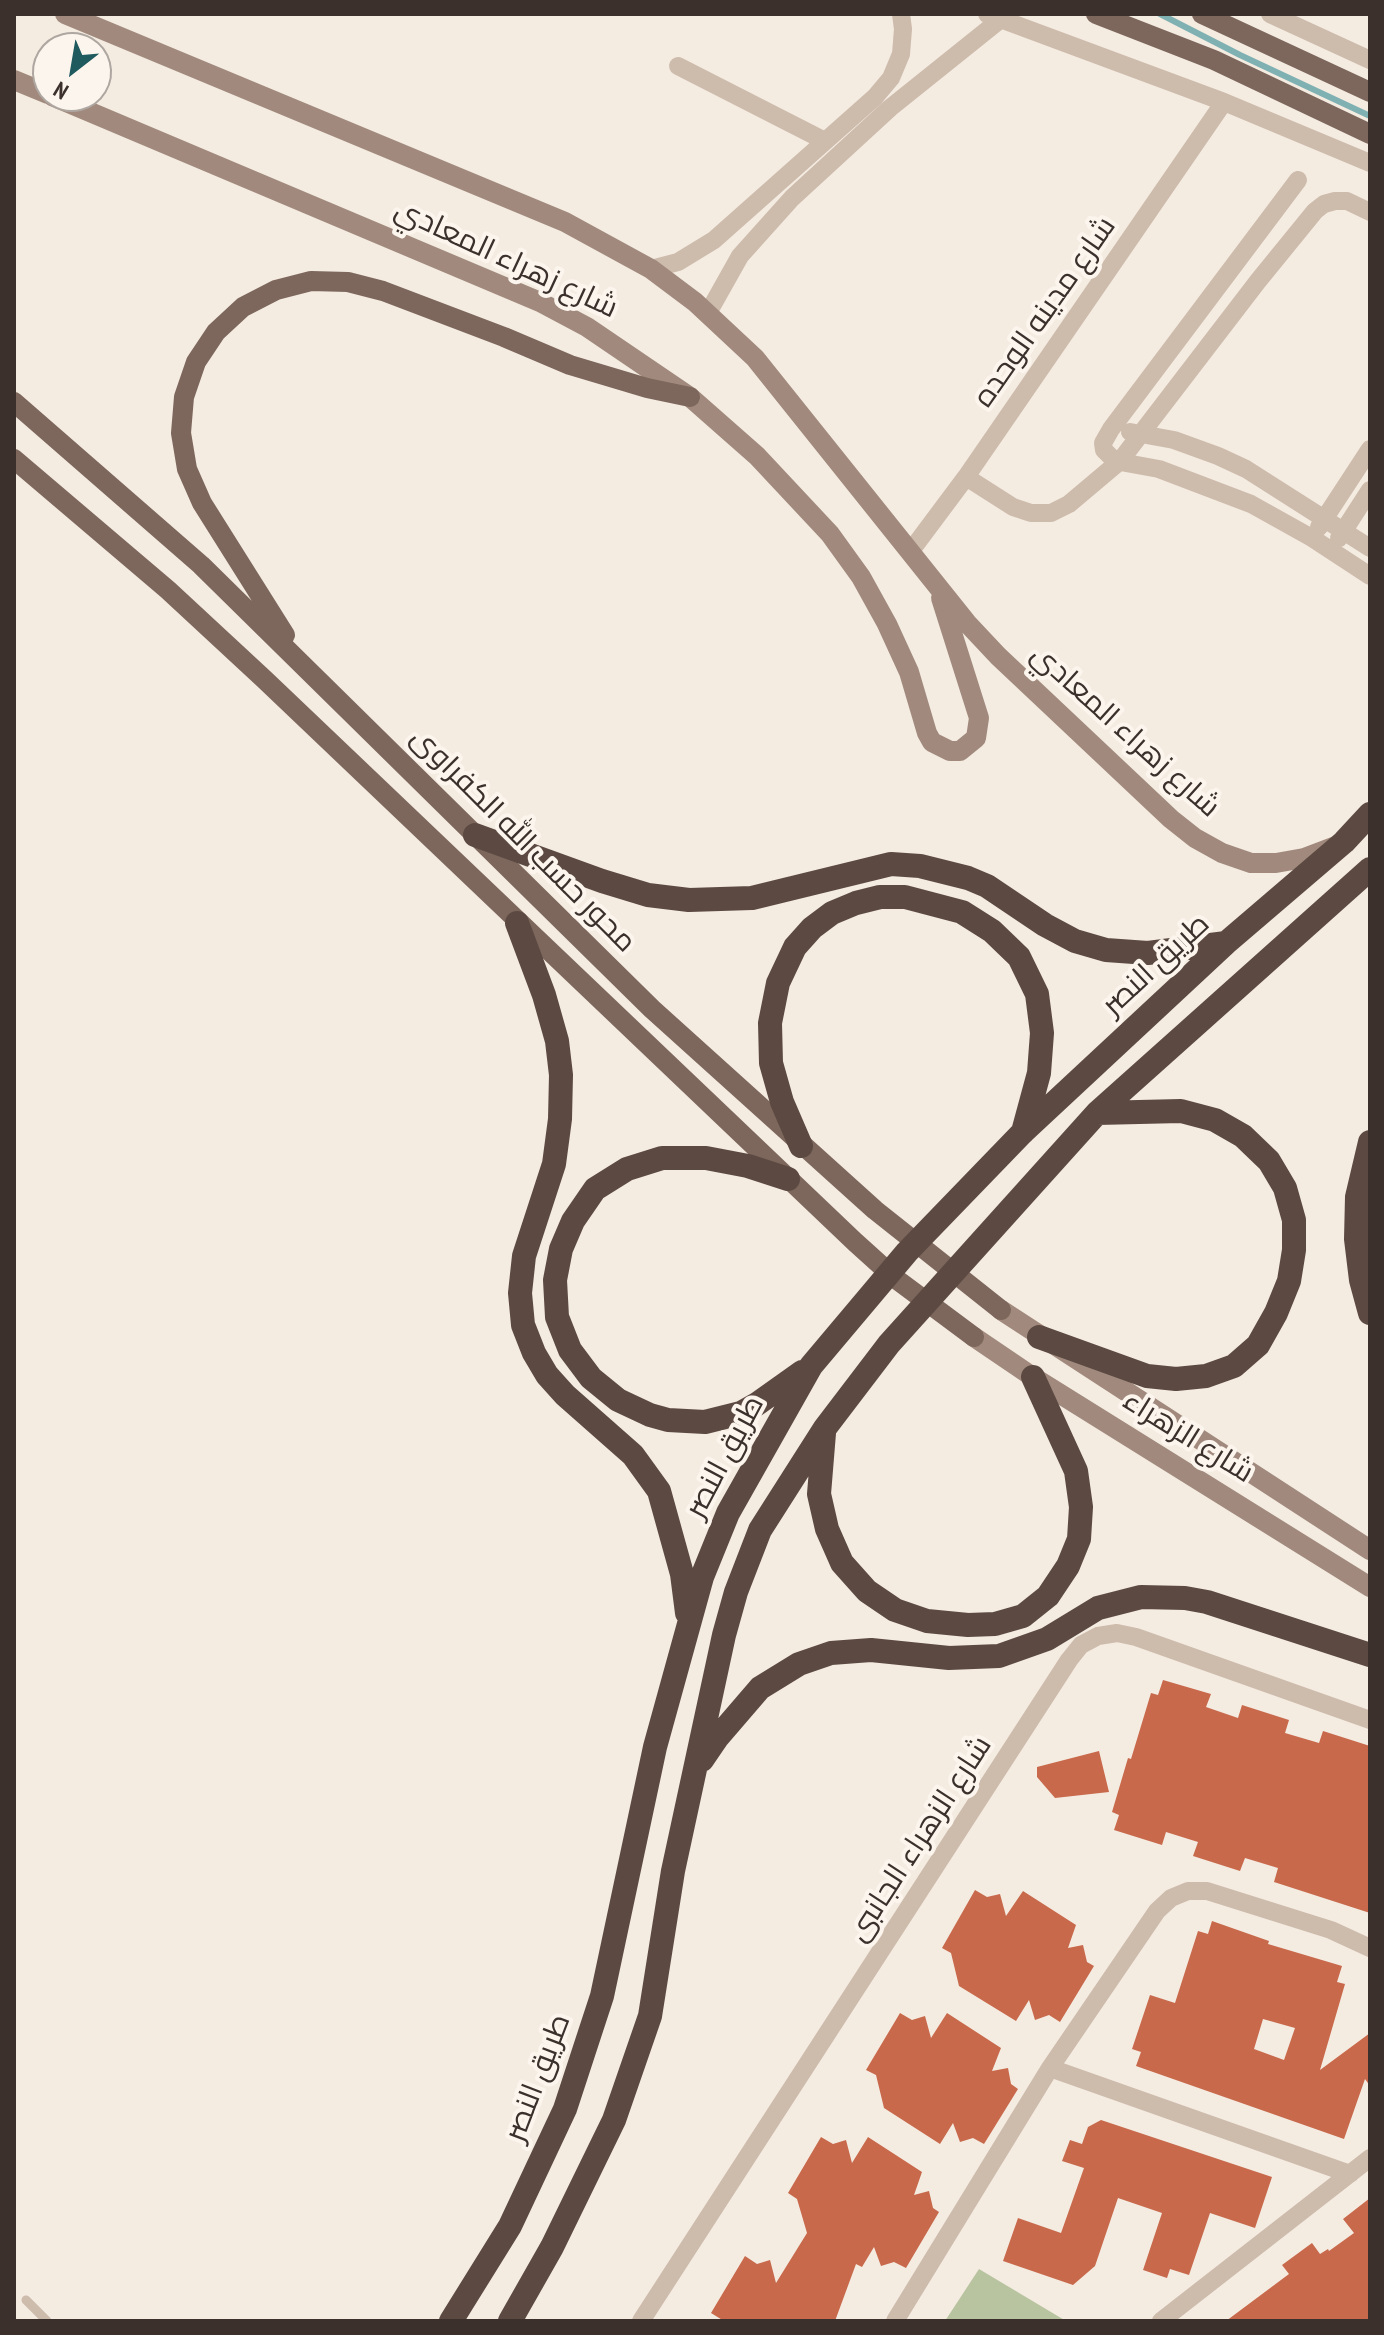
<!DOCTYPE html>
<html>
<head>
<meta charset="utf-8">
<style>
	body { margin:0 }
	#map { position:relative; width:1384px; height:2335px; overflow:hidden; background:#f4ebe1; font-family:"PT Sans Narrow",sans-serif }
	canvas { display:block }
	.frame { position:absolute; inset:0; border:16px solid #3b302b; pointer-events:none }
	.north { position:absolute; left:32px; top:32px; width:80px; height:80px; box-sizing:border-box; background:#fbf5ee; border:2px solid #aea6a0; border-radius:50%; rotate:211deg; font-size:22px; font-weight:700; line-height:32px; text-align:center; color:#3b302b }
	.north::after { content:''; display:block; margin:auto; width:28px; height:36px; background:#1f5a5e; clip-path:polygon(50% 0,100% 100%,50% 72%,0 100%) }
</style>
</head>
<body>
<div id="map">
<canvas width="1384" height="2335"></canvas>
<div class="frame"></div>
<div class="north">N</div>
</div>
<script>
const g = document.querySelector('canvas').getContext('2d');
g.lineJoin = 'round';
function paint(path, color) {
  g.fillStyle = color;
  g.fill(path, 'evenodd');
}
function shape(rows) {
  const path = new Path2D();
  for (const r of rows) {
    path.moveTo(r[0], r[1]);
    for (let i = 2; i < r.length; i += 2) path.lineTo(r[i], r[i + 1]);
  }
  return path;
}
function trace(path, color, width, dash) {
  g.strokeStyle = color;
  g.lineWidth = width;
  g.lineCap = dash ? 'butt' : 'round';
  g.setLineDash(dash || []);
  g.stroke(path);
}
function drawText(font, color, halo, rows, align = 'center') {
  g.font = font + ' "PT Sans Narrow",Cairo,sans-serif';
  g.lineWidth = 8;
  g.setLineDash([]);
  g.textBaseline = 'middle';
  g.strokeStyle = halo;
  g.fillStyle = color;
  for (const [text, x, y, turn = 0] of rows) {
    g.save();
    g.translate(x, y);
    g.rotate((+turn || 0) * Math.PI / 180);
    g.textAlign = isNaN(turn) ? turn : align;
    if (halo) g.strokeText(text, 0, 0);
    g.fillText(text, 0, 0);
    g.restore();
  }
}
const green = shape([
	[979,2269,1066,2321,945,2321]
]);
const stream = shape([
	[1160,14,1240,55,1370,116]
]);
const building = shape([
	[1163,1680,1211,1694,1206,1707,1238,1718,1242,1705,1289,1720,1285,1733,1319,1743,1323,1731,1370,1746,1370,1913,1274,1882,1278,1868,1245,1858,1240,1871,1193,1856,1198,1842,1166,1832,1162,1845,1114,1830,1119,1815,1112,1812,1128,1758,1131,1759,1151,1693,1158,1695],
	[1099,1751,1109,1792,1055,1798,1037,1777,1037,1767],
	[975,1890,987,1897,1000,1894,1006,1916,1023,1891,1076,1925,1068,1948,1083,1945,1087,1962,1094,1966,1060,2022,1049,2015,1035,2020,1029,2000,1016,2021,959,1986,951,1953,942,1948],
	[1212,1921,1269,1941,1268,1944,1342,1966,1337,1982,1345,1984,1320,2070,1370,2033,1370,2086,1365,2079,1344,2139,1136,2066,1141,2052,1132,2049,1150,1995,1175,2003,1198,1931,1208,1934],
	[1263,2019,1295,2028,1284,2060,1254,2049],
	[900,2013,912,2020,925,2016,931,2038,947,2013,1001,2048,992,2071,1008,2068,1011,2084,1018,2089,984,2144,973,2138,960,2142,953,2123,940,2144,884,2108,876,2075,866,2070],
	[1101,2120,1272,2177,1255,2228,1210,2213,1189,2275,1170,2269,1167,2278,1143,2270,1162,2213,1118,2198,1095,2266,1073,2285,1003,2261,1018,2218,1061,2233,1084,2168,1062,2161,1070,2140,1082,2144,1088,2127],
	[821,2137,833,2144,846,2140,852,2163,868,2137,922,2172,914,2195,929,2191,933,2208,939,2212,906,2268,894,2262,881,2266,874,2247,862,2267,856,2264,835,2321,724,2321,711,2313,745,2256,757,2264,770,2260,776,2283,807,2233,797,2199,788,2193],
	[1370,2198,1370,2321,1226,2321,1289,2274,1282,2265,1312,2243,1320,2254,1328,2249,1329,2251,1354,2233,1343,2219]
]);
const lane = shape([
	[26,2300,47,2321]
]);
const street = shape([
	[987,14,1224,102,1370,163],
	[1270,14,1370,60],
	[678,66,823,140],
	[1298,180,1111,429,1103,443,1104,450,1115,461,1159,469,1251,504,1312,538,1370,576],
	[651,269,678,262,714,240,875,97,891,78,901,54,903,29,901,14],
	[708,313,740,256,792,198,890,108,1001,19],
	[1130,432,1174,440,1218,456,1246,469,1370,548],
	[966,477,1013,507,1031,513,1051,513,1069,504,1120,461,1258,281,1315,211,1324,204,1335,201,1347,201,1370,212],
	[1319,527,1370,449],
	[1339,538,1370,490],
	[910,552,966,477,1224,102],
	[1050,2068,1350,2174],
	[641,2321,1069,1660,1081,1645,1098,1636,1117,1633,1136,1637,1370,1720],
	[895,2321,1050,2068,1157,1911,1171,1898,1188,1891,1207,1891,1331,1930,1370,1948],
	[1161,2321,1370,2158]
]);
const secondary = shape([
	[65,14,565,222,651,269,695,302,755,358,967,623,998,656,1171,819,1195,838,1222,853,1251,863,1276,863,1304,858,1333,847],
	[14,80,48,94],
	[52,96,540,302,587,327,690,397,757,456,830,534,861,577,887,624,909,672,927,733,932,742,950,751,960,751,976,738,979,718,941,598],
	[1001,1310,1370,1550],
	[974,1337,1033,1377,1370,1587]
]);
const primary = shape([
	[1096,14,1214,60,1370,134],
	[1202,14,1370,92],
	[14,402,201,565,652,1009,875,1210,1001,1310],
	[14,459,168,590,264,679,855,1242,896,1279,974,1337],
	[285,635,202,503,187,469,181,433,184,397,196,362,216,332,243,307,276,290,311,281,348,282,383,291,504,337,570,365,647,388,690,397]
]);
const highway = shape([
	[475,835,602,881,648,895,689,900,752,898,891,864,920,866,968,878,987,886,1045,925,1075,941,1106,950,1148,953,1226,943],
	[517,923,544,995,557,1041,561,1075,560,1119,554,1164,524,1256,520,1293,523,1325,534,1353,547,1375,565,1395,633,1455,659,1491,682,1574,687,1613],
	[1370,1142,1357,1197,1356,1239,1361,1280,1370,1313],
	[801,1146,782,1102,771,1063,770,1023,778,983,795,947,812,928,832,913,856,903,880,897,905,897,962,912,992,931,1019,957,1037,994,1042,1033,1039,1073,1023,1132],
	[788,1179,748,1166,706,1158,662,1158,627,1169,595,1189,573,1221,561,1249,555,1280,557,1317,570,1350,591,1378,618,1400,650,1415,668,1420,705,1422,741,1413,757,1404,802,1372],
	[1039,1337,1147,1376,1176,1379,1206,1376,1234,1366,1258,1345,1276,1313,1289,1281,1294,1250,1294,1220,1285,1188,1269,1161,1243,1136,1215,1120,1181,1111,1097,1113],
	[824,1433,819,1494,827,1529,842,1563,867,1591,895,1610,927,1621,968,1625,995,1624,1023,1616,1048,1596,1068,1566,1079,1539,1081,1507,1076,1471,1033,1377],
	[702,1760,717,1738,760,1688,799,1664,831,1653,871,1650,949,1658,999,1656,1047,1639,1098,1608,1141,1597,1185,1598,1207,1602,1370,1655],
	[451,2321,510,2226,565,2109,602,1996,655,1747,702,1577,728,1513,811,1366,907,1252,1023,1132,1226,943,1344,842,1370,814],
	[510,2321,552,2247,614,2120,650,2016,673,1871,724,1635,736,1592,760,1530,825,1428,889,1344,1097,1113,1370,869]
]);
const streetNames = [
	["شارع زهراء المعادي",506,259,25],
	["شارع مدينه الوحده",1045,312,-55],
	["شارع زهراء المعادي",1125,731,42],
	["محور حسب الله الكفراوى",523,840,45],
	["طريق النصر",1156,965,-43],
	["شارع الزهراء",1188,1437,32],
	["طريق النصر",725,1457,-62],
	["شارع الزهراء الجانبى",920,1839,-57],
	["طريق النصر",538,2078,-69]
];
paint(green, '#b8c4a0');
trace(stream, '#7fb0b2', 6);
paint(building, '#c8694b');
trace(lane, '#cdbbac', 9);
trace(street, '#cdbbac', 18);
trace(secondary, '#a18a7d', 20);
trace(primary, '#7d675c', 20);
trace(highway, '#5c4a42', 24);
drawText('30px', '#3b302b', '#fbf5ee', streetNames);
</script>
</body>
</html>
